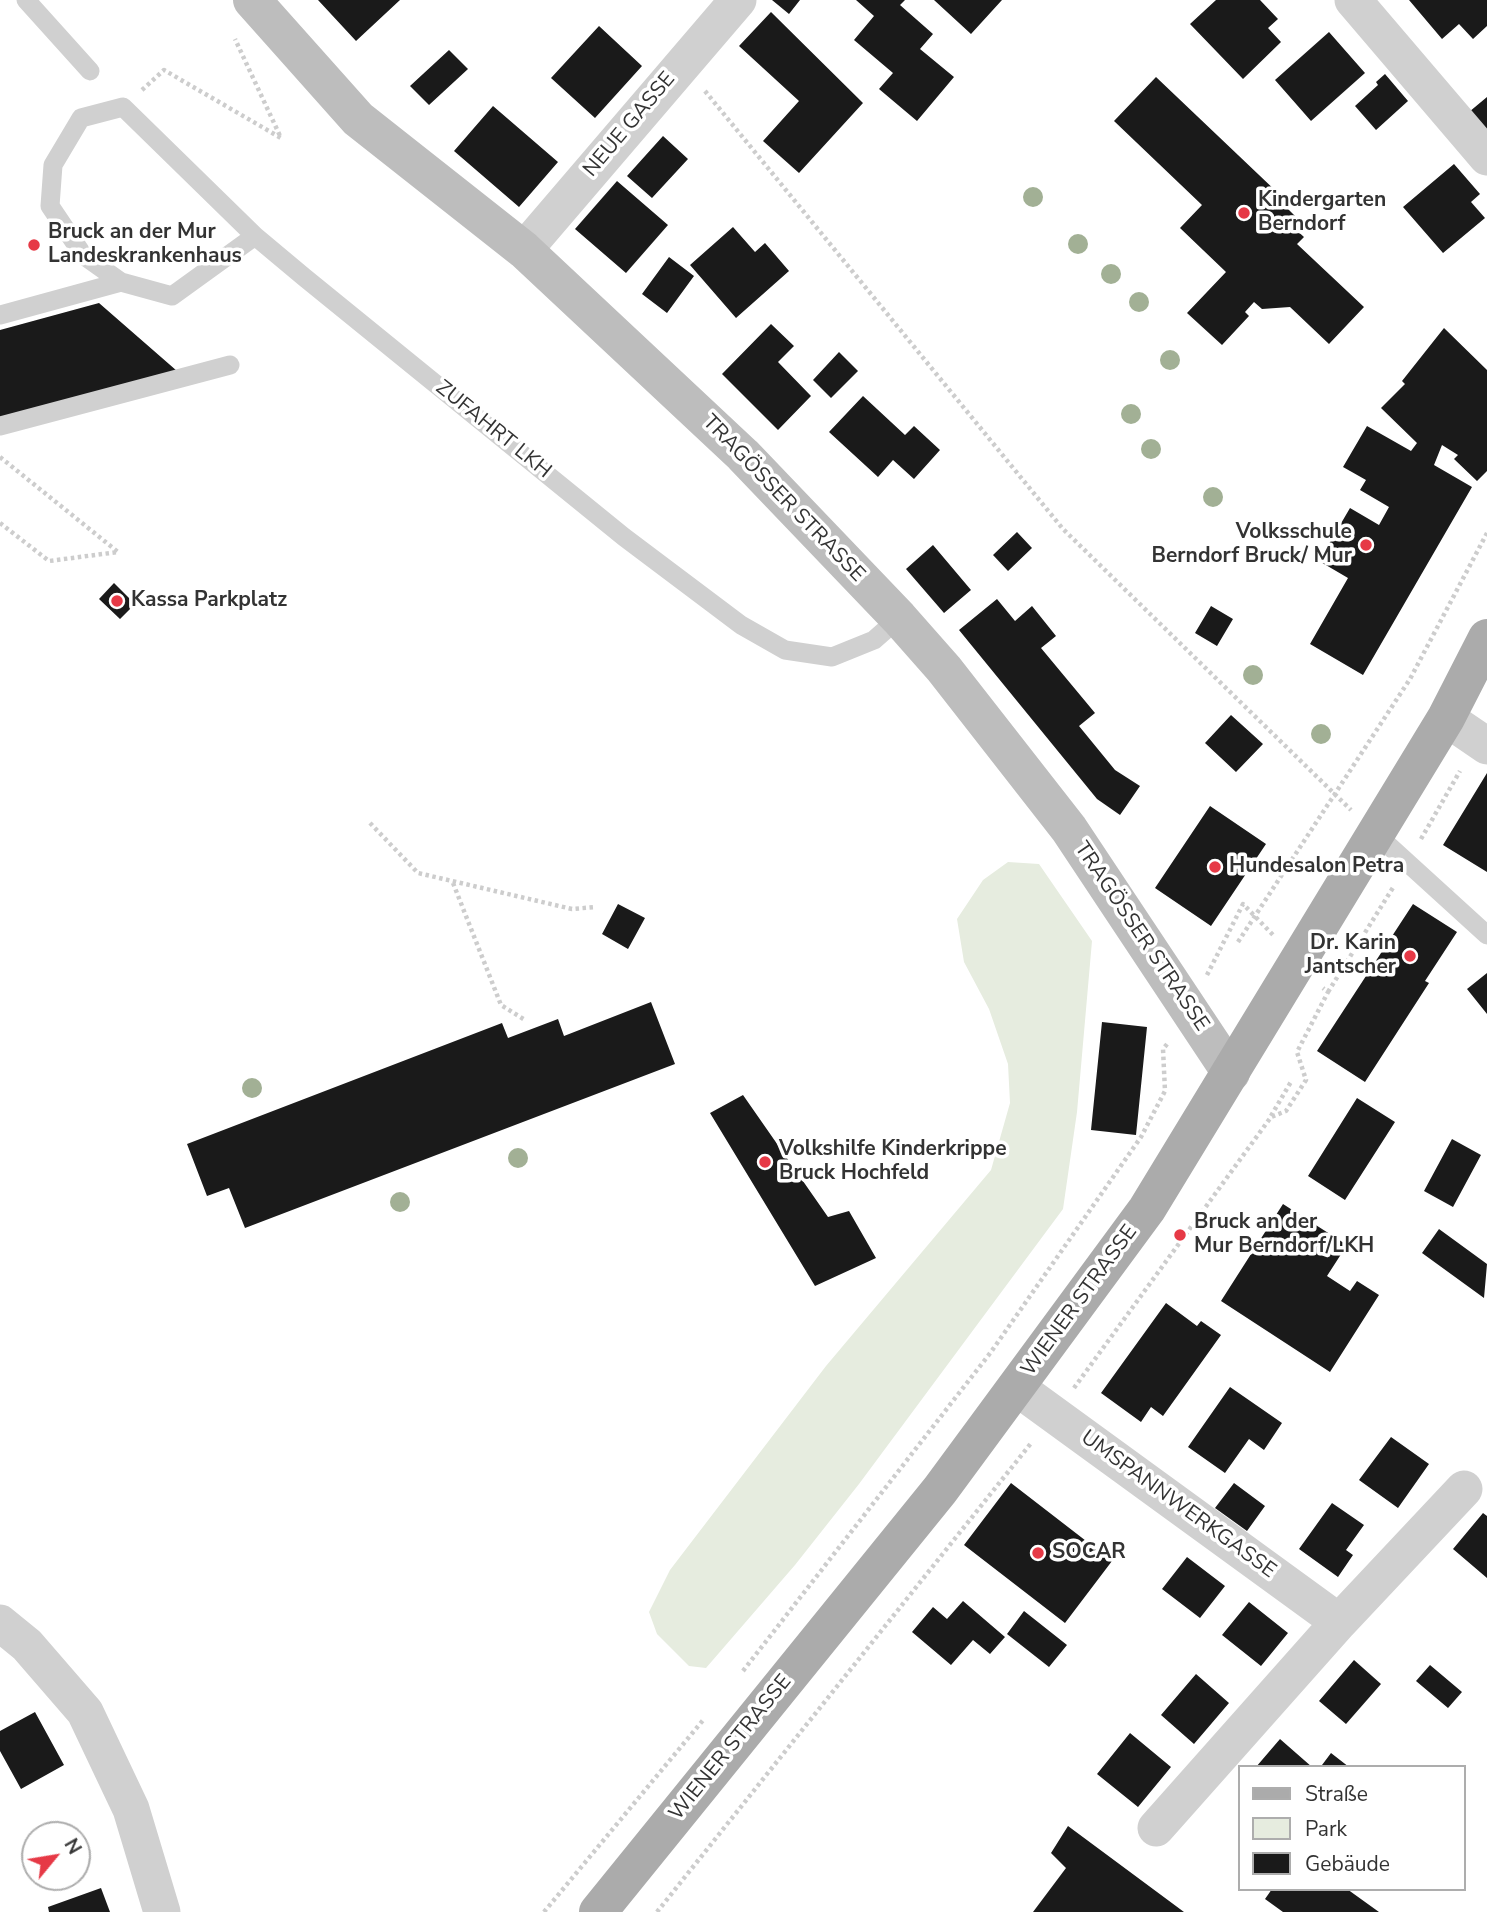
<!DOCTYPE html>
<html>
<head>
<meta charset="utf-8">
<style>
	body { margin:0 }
	#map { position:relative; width:1487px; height:1912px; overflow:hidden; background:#fff; font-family:"Nunito Sans",sans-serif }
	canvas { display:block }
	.legend { position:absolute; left:1238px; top:1765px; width:228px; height:126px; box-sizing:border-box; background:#fff; border:2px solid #adadad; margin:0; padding:9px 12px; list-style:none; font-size:21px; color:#333 }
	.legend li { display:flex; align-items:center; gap:14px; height:35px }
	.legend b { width:35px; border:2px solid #adadad }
	.north { position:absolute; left:21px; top:1821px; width:70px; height:70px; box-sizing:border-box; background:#fff; border:2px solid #adadad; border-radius:50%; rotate:60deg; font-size:19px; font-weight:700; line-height:28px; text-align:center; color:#333 }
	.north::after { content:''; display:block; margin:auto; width:24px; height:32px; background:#e63946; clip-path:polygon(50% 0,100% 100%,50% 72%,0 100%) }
</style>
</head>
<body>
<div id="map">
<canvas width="1487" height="1912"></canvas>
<ul class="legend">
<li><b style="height:9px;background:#ababab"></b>Straße</li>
<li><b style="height:19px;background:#e6ecdf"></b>Park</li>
<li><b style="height:19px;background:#1a1a1a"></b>Gebäude</li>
</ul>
<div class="north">N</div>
</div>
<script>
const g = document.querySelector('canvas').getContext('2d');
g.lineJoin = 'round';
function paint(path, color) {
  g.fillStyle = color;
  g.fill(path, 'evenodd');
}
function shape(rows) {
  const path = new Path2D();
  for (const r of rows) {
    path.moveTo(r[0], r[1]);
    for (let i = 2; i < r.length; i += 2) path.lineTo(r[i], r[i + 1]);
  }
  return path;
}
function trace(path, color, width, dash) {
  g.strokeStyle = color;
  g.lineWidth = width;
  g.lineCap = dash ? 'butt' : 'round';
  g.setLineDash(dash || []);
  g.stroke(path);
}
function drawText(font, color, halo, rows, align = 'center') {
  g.font = font + ' "Nunito Sans",sans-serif';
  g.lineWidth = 7;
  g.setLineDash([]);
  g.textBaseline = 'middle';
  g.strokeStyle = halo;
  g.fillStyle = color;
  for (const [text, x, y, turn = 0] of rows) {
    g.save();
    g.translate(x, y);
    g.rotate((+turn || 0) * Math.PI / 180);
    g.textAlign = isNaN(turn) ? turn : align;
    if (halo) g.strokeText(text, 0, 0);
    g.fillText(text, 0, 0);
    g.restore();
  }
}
const green = shape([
	[1008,862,1039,864,1092,941,1077,1112,1063,1209,859,1484,795,1565,706,1668,689,1666,657,1634,649,1612,670,1570,826,1366,991,1170,1010,1103,1008,1064,989,1009,964,962,957,919,983,880]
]);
const building = shape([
	[318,0,400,0,356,41],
	[772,0,800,0,789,14],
	[856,0,905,0,900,5,933,34,920,49,954,77,917,121,879,89,893,73,854,40,874,16],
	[934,0,1002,0,971,34],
	[1216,0,1260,0,1278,19,1268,28,1281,42,1243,79,1190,24],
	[1409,0,1487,0,1487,26,1473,39,1459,24,1442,39],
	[771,12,863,103,799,173,763,141,799,101,739,46],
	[599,26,642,66,595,118,551,78],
	[1329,32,1365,73,1311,121,1275,80],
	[449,50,468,69,429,105,410,86],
	[1385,74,1408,101,1376,130,1355,106,1378,85,1376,82],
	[1156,77,1279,194,1276,197,1299,220,1293,227,1304,237,1297,244,1364,307,1329,344,1290,307,1262,309,1254,302,1245,312,1249,316,1222,345,1187,313,1226,272,1180,228,1202,205,1114,121],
	[1487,97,1487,146,1463,117],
	[493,106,558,162,519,207,454,151],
	[663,136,688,159,652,198,627,176],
	[1454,164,1480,194,1471,202,1485,218,1443,253,1403,207],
	[617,181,668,225,626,273,575,229],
	[733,227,755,252,765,243,789,271,736,318,690,265],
	[669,257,694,276,667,313,642,294],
	[99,303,177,371,0,417,0,330],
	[771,324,794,346,778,362,811,396,778,430,722,374],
	[1444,328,1487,370,1487,471,1477,481,1454,459,1458,455,1442,445,1434,465,1472,487,1363,675,1310,644,1348,578,1319,561,1350,508,1379,525,1389,507,1360,490,1366,480,1343,467,1367,426,1411,451,1417,443,1381,408,1405,384,1402,381],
	[839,352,858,371,831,398,813,380],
	[863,396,905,435,914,426,940,450,914,479,893,460,878,477,829,432],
	[1017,532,1032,548,1008,571,993,555],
	[933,545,971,590,944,613,906,569],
	[114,583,135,604,120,619,99,599],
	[997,599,1015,621,1032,606,1056,636,1041,648,1095,713,1079,726,1115,770,1140,786,1120,815,1097,799,959,630],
	[1211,606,1233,619,1217,646,1195,633],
	[1231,715,1263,744,1236,772,1205,743],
	[1487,773,1487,872,1443,845],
	[1210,806,1266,844,1211,926,1155,888],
	[618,904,645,918,628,949,602,934],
	[1413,904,1457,932,1425,981,1429,983,1365,1082,1317,1051],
	[1487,973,1487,1014,1467,989],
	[651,1002,675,1064,245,1228,229,1188,207,1196,187,1144,502,1023,508,1038,558,1019,564,1036],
	[1102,1022,1147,1027,1136,1135,1091,1130],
	[743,1095,828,1217,849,1211,876,1258,815,1286,710,1113],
	[1357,1098,1395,1122,1345,1200,1308,1176],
	[1452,1139,1481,1155,1453,1207,1424,1191],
	[1283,1204,1347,1245,1327,1276,1350,1291,1357,1281,1379,1295,1330,1372,1221,1301],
	[1439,1229,1487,1264,1484,1298,1422,1253],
	[1166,1303,1197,1326,1201,1321,1221,1335,1163,1416,1151,1407,1141,1422,1101,1393],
	[1230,1387,1282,1423,1264,1450,1249,1439,1225,1473,1188,1447],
	[1391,1437,1429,1464,1398,1508,1359,1480],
	[1011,1483,1112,1561,1065,1623,964,1545],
	[1234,1483,1265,1506,1247,1531,1215,1508],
	[1332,1503,1364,1525,1346,1550,1353,1555,1338,1577,1299,1549],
	[1483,1513,1487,1516,1487,1578,1453,1549],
	[1187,1557,1225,1586,1200,1618,1162,1589],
	[963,1601,1005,1637,990,1654,973,1640,951,1665,912,1632,933,1607,947,1619],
	[1249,1602,1288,1633,1261,1666,1222,1635],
	[1024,1611,1067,1645,1049,1667,1007,1634],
	[1354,1660,1381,1684,1346,1724,1319,1701],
	[1430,1665,1462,1692,1448,1708,1416,1681],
	[1196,1674,1229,1703,1194,1744,1161,1715],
	[35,1712,64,1765,21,1789,0,1751,0,1731],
	[1130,1733,1171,1767,1138,1807,1097,1774],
	[1280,1739,1312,1767,1256,1767],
	[1331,1753,1349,1767,1322,1765],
	[1068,1826,1184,1912,1033,1912,1066,1868,1051,1853],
	[101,1888,110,1912,49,1912,48,1907],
	[1272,1889,1347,1889,1379,1912,1283,1912,1265,1899]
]);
const path = shape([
	[142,90,164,70,281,138,235,39],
	[705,91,1063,529,1351,810],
	[0,457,118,552],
	[0,523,49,561,118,552],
	[370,823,418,873,572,909,596,907],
	[1421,839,1460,771],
	[453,883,501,1005,525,1020],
	[1238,942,1410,679,1487,533],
	[1207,975,1243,904,1274,936],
	[1328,992,1394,886],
	[1271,1116,1292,1080],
	[1074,1388,1271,1117,1286,1111,1306,1080,1297,1052,1328,992,1323,988],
	[743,1671,991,1352,1141,1137,1165,1091,1163,1049,1168,1043],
	[544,1912,704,1719],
	[657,1912,1032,1442]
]);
const lane = shape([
	[26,0,90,71],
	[255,236,172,296,121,282,83,255,50,206,53,165,81,118,123,107,255,236,304,277,624,537,741,625,785,650,832,657,874,640,899,618],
	[0,315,121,282],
	[0,426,230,365],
	[1376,834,1487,935]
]);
const street = shape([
	[1353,0,1487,157],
	[524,250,738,0],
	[1446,718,1487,746],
	[1016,1387,1339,1622,1464,1489],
	[0,1623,27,1645,85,1712,131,1809,162,1912],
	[1156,1828,1339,1622]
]);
const secondary = shape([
	[252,0,358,119,524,250,743,455,899,618,944,669,1069,829,1231,1073]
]);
const primary = shape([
	[598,1912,940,1490,1147,1209,1446,718,1487,638]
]);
const trees = [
	[1033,197],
	[1078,244],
	[1111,274],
	[1139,302],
	[1170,360],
	[1131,414],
	[1151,449],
	[1213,497],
	[1253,675],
	[1321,734],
	[252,1088],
	[518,1158],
	[400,1202]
];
const markers = [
	[1244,213,7,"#e63946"],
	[34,245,7,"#e63946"],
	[1366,545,7,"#e63946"],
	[117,601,7,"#e63946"],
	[1215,867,7,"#e63946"],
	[1410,956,7,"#e63946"],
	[765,1162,7,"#e63946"],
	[1180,1235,7,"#e63946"],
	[1038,1553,7,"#e63946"]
];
const streetNames = [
	["NEUE GASSE",630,125,-50],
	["ZUFAHRT LKH",493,430,39],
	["TRAGÖSSER STRASSE",783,499,46],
	["TRAGÖSSER STRASSE",1141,937,56],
	["WIENER STRASSE",1080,1301,-54],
	["UMSPANNWERKGASSE",1178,1505,36],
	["WIENER STRASSE",731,1748,-51]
];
const poiNames = [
	["Kindergarten",1258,201],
	["Berndorf",1258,225],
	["Bruck an der Mur",48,233],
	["Landeskrankenhaus",48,257],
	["Volksschule",1352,533,"right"],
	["Berndorf Bruck/ Mur",1352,557,"right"],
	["Kassa Parkplatz",131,601],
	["Hundesalon Petra",1229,867],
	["Dr. Karin",1396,944,"right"],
	["Jantscher",1396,968,"right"],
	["Volkshilfe Kinderkrippe",779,1150],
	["Bruck Hochfeld",779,1174],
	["Bruck an der",1194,1223],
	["Mur Berndorf/LKH",1194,1247],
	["SOCAR",1052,1553]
];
paint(green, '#e6ecdf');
paint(building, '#1a1a1a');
trace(path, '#cdcdcd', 4.5, [3.5, 3.5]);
trace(lane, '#d0d0d0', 19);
trace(street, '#d0d0d0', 37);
trace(secondary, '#bdbdbd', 38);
trace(primary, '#ababab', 38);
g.fillStyle = '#a2b095';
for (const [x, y] of trees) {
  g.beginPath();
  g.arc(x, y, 10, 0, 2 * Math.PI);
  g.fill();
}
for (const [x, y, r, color] of markers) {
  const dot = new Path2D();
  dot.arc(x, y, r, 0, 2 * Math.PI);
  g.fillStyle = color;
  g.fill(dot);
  trace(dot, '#fff', 2.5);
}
drawText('21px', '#333', '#fff', streetNames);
drawText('bold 21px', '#333', '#fff', poiNames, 'left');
</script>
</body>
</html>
